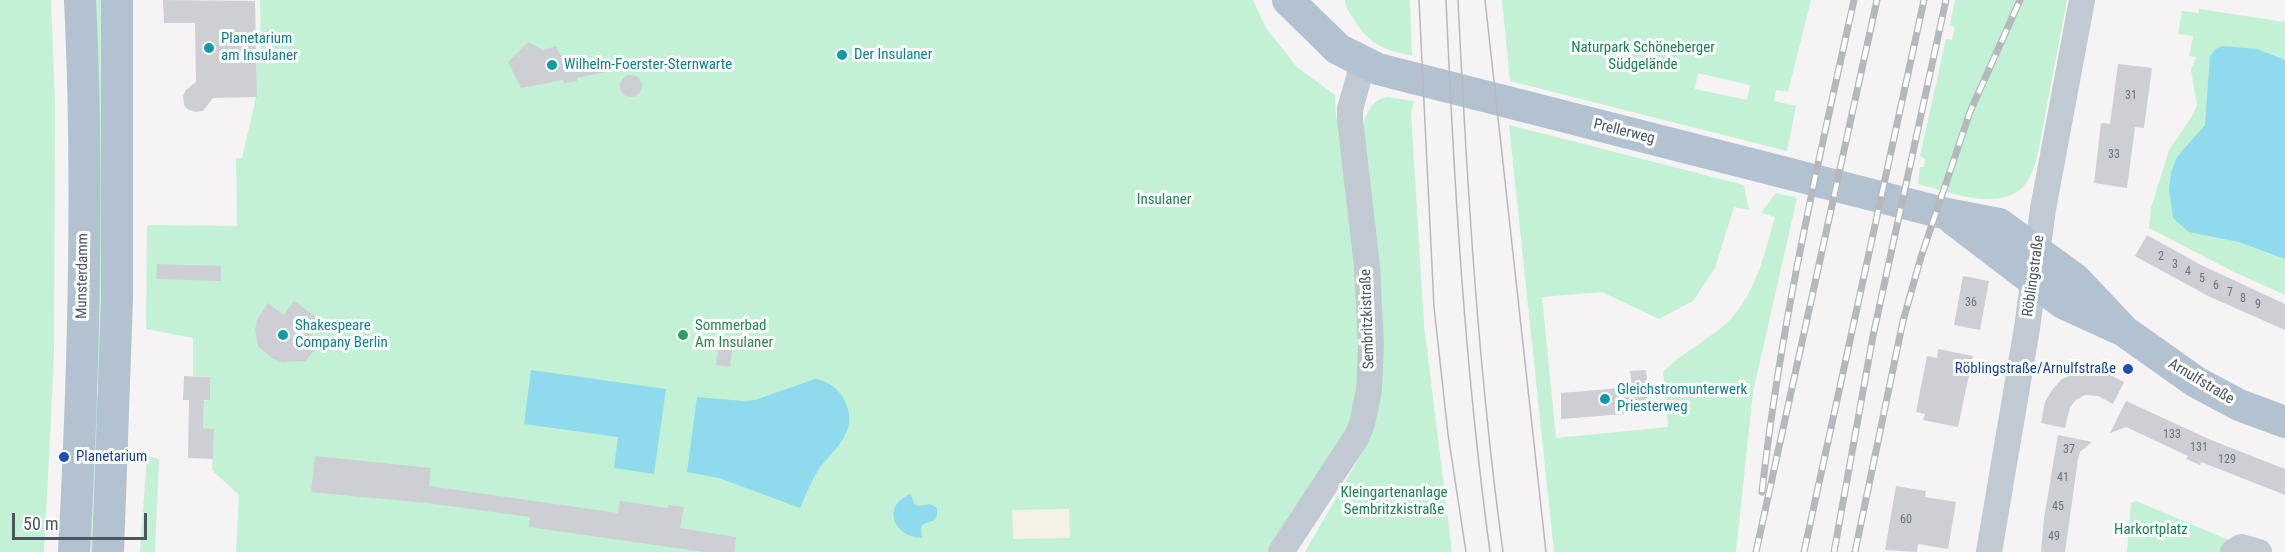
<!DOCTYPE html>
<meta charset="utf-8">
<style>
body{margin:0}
#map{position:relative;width:2285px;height:552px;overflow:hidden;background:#f5f3f3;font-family:"Roboto Condensed",sans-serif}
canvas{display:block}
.scale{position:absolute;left:12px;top:513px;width:135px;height:27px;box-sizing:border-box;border:3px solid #4a5661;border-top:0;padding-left:8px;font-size:18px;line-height:21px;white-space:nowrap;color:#4a5661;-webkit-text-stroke:4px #fff;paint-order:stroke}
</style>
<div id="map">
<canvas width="2285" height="552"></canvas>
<div class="scale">50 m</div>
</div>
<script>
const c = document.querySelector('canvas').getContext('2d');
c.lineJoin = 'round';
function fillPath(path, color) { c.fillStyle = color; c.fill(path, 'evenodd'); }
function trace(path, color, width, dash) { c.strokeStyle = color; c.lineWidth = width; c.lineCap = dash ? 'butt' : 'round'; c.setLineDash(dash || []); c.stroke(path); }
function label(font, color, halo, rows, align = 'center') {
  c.font = font + ' "Roboto Condensed",sans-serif'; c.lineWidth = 6; c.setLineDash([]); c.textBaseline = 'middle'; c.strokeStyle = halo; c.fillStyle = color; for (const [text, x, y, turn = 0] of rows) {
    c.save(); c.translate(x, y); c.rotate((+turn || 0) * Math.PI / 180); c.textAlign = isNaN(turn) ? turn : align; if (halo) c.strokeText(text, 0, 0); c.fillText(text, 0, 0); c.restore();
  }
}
fillPath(new Path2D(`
 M0 0H51L55 104 54 358 44 552H0Z
 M94 0H102L104 151 101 381H95Z
 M260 0H1253L1266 28 1297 67 1335 95 1336 117 1342 118 1364 332 1355 422 1269 552H236L239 495 212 470 214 429 203 428 204 401 210 400V377L193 376V338L146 329 147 225 237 226 236 158H242L257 93 256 50H261Z
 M1345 0H1410L1412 56C1383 49 1369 45 1353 18 1349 12 1345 7 1345 0Z
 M1502 0H1811L1788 92 1776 90 1774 101 1796 106 1787 151 1510 81ZM1698 73 1750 85 1747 100 1695 89Z
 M1955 0H2067L2038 152C2036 160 2034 168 2031 175 2010 218 1951 192 1918 184L1920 167H1924L1925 159 1920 156 1946 39 1952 40 1955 27 1950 25Z
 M2199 9 2285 22V295L2234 272 2149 228 2151 208 2169 150 2191 118 2197 105 2191 70 2196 57 2189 56 2193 36 2178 34 2182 11 2199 13Z
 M1387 97 1414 101 1411 112 1424 325 1452 552H1305L1366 446C1391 387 1382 325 1375 264 1371 221 1367 178 1362 135 1364 118 1368 101 1387 97Z
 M1509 125 1744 185 1749 210 1734 207 1715 268 1693 301 1659 319 1602 292 1542 297 1556 438 1668 427 1663 372C1684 350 1716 337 1735 314 1758 286 1765 251 1775 217L1761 213 1776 193 1797 198 1753 392 1736 552H1554Z
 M95 394H101L93 552H88Z
 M147 456 159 459 155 552H140Z
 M2136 501 2229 540 2225 552H2127L2131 503Z`), '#c3f1d5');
fillPath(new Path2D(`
 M1069 509 1070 538 1013 539 1012 510Z`), '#f5f0e5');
fillPath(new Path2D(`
 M2222 46 2257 49 2285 60V259L2239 242 2189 232 2173 218 2169 190 2171 172 2177 157 2205 125 2210 56 2216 49Z
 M531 370 666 389 654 474 614 468 618 437 524 424Z
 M815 379C838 381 856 409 847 431 841 446 827 457 819 469 811 481 806 495 800 508L719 478 687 472 697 397 743 401 755 400Z
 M911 494 914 504 919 506 930 504 937 508V515L935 520 924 524 921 527 922 538C893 537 881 505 911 494Z`), '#90daee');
fillPath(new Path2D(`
 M163 0 255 1 257 97 213 98 203 111 195 112 187 109 184 105 183 96 186 90 196 82 195 23H164Z
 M528 42 543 50 556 46 560 55 585 58 606 72 577 78V81L564 83 563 80 521 88 508 62Z
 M2118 64 2152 68 2144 128 2135 127 2127 188 2094 183 2101 123 2110 124Z
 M620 86a11 11 0 1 1 22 0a11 11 0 1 1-22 0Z
 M2147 235 2201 265 2285 304V330L2208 296 2135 256Z
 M157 264 221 266V281L156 279Z
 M1963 276 1989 281 1980 330 1954 325Z
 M294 301 316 317 306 331 321 343 305 361 283 362 273 359 258 346 255 330 257 320 268 303 284 315Z
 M720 340 733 342 730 367 716 365Z
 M1938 349 1973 356 1958 427 1923 420 1925 414 1916 412 1927 356 1937 358Z
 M1646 370 1650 412 1561 419V393L1632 387 1630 371Z
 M2082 371 2104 372 2124 382 2113 404 2098 396 2085 395 2076 400 2070 407 2065 428 2041 423 2045 402 2052 390 2062 379Z
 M184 376 210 377V400H204L203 428 214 429 213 459 188 458 189 400H183Z
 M2126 401 2211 440 2285 469V495L2201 462 2200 465 2186 459 2188 456 2126 427 2110 433Z
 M2058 435 2092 442 2080 452 2078 459 2065 552H2041L2044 518Z
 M315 456 431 468 429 486 618 513 620 501 668 508V505L684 507 680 528 736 537 734 552H704L529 527 530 517 427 503 311 492Z
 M1896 486 1926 491 1925 497 1956 502 1948 549 1918 544 1917 552 1885 550Z`), '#cdcfd5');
trace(new Path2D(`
 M1281 552 1356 438 1362 424 1369 390 1371 345 1367 266 1350 120V109L1363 63
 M1989 552 2027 328 2043 209 2082 0
 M2233 552 2241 547 2259 552`), '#c1cad2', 26);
trace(new Path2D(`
 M1288 0 1338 49 1378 69 1947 214 1999 224 2075 279 2124 331
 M1953 219 2063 303 2124 331 2196 382 2239 405 2285 422
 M74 552C84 368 89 184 80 0
 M108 552 117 299V0`), '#b3c2d1', 32);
trace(new Path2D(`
 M1419 0 1434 307 1448 434 1466 552
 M1446 0C1454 184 1465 369 1490 552
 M1458 0C1467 185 1478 369 1503 552
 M1485 0 1546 552`), '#b5b8bd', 1.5);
const rail = new Path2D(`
 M1762 492C1780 326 1818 163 1854 0
 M1756 552 1877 0
 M1804 552 1924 0
 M1834 552 1873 336 1946 0
 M1855 552 1903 321 1921 257 1970 112 2020 0`);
trace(rail, '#b5b8bd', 7);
trace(rail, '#fff', 4.5, [14]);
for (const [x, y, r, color] of [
 [209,48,6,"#0f9aa8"],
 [842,55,6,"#0f9aa8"],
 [552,65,6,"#0f9aa8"],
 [283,335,6,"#0f9aa8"],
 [683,335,6,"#2e9e5b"],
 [2128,369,6,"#1a4fb4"],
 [1605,399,6,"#0f9aa8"],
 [64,457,6,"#1a4fb4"]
]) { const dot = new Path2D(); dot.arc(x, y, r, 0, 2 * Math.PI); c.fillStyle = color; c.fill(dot); trace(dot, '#fff', 2); }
label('12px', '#6b747e', null, [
 ["31",2131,96],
 ["33",2114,155],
 ["2",2161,257],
 ["3",2175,265],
 ["4",2188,272],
 ["5",2202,279],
 ["6",2216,286],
 ["7",2230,293],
 ["8",2243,299],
 ["36",1971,303],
 ["9",2258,305],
 ["133",2172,435],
 ["131",2199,448],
 ["37",2069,450],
 ["129",2227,460],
 ["41",2063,478],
 ["45",2058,507],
 ["60",1906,520],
 ["49",2054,537]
]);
label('15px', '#0d838f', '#fff', [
 ["Planetarium",221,39],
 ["am Insulaner",221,56],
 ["Der Insulaner",854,55],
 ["Wilhelm-Foerster-Sternwarte",564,65],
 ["Shakespeare",295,326],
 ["Company Berlin",295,343],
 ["Gleichstromunterwerk",1617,390],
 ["Priesterweg",1617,407]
], 'left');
label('15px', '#17864f', '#fff', [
 ["Naturpark Schöneberger",1643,48],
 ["Südgelände",1643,65],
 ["Insulaner",1164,200],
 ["Kleingartenanlage",1394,493],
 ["Sembritzkistraße",1394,510],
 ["Harkortplatz",2151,530]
]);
label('15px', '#4a5661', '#fff', [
 ["Prellerweg",1624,132,14],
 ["Munsterdamm",83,276,-89],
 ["Röblingstraße",2034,276,-82],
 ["Sembritzkistraße",1368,319,-92],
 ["Arnulfstraße",2201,382,31]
]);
label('15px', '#27864d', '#fff', [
 ["Sommerbad",695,326],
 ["Am Insulaner",695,343]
], 'left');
label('15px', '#164399', '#fff', [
 ["Röblingstraße/Arnulfstraße",2116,369],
 ["Planetarium",76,457,"left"]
], 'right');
</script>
